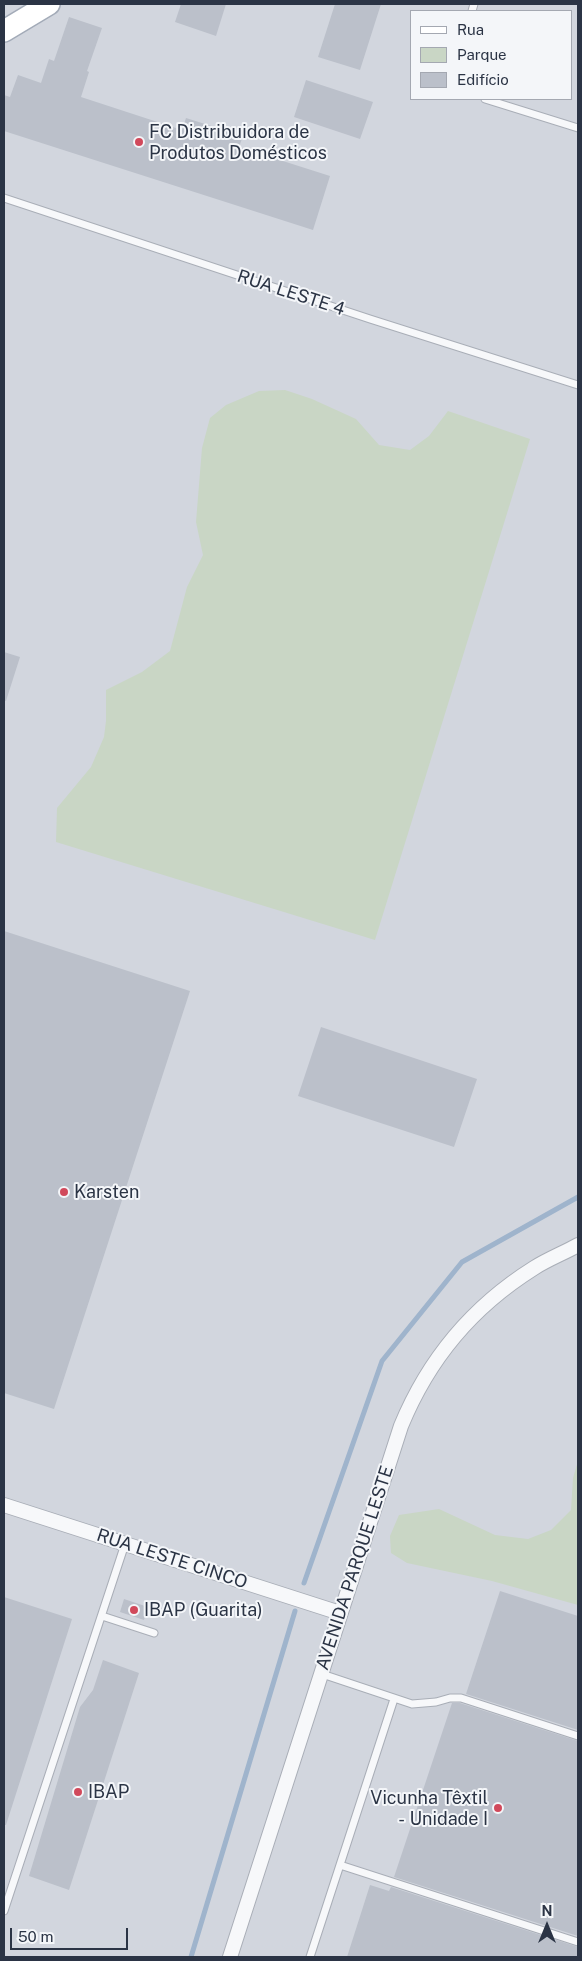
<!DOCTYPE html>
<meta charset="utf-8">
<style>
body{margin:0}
#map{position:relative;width:582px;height:1961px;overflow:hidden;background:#e4e7ec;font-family:"Public Sans",sans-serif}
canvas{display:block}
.frame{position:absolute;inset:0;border:5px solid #2b3445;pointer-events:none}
.legend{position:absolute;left:410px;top:10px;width:162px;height:90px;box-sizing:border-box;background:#f4f6f9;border:1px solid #a4a8b1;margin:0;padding:6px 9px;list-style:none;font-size:15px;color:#2b3445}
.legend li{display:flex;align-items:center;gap:10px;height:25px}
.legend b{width:25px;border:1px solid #a4a8b1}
.north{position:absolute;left:522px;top:1901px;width:50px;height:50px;-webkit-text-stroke:4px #f4f6f9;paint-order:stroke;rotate:0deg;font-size:14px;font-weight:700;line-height:20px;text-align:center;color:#2b3445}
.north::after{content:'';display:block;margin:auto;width:18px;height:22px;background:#2b3445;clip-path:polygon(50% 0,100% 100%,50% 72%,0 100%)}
.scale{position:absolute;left:10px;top:1928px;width:118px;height:22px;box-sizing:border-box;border:2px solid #2b3445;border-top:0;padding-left:6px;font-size:15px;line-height:18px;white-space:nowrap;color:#2b3445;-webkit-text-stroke:4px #f4f6f9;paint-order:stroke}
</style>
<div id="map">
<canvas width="582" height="1961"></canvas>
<div class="frame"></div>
<ul class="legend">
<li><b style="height:6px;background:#fff"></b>Rua</li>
<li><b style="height:14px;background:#c9d6c5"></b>Parque</li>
<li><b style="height:14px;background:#bbc0ca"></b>Edifício</li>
</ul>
<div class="north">N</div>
<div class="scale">50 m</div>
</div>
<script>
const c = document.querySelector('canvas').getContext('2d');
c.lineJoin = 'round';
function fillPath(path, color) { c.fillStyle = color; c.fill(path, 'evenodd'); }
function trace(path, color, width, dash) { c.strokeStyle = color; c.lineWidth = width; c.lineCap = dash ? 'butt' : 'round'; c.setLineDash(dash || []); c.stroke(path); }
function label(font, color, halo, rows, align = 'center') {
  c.font = font + ' "Public Sans",sans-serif'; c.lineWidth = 4; c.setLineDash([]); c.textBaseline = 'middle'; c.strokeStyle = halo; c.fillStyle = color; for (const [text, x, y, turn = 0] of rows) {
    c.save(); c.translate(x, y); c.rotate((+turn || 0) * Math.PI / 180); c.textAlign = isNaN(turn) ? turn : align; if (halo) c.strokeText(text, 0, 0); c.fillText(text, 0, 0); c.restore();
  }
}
fillPath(new Path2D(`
 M4 4H578V1957H4ZM411 11H571V99H411Z`), '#d2d6de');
fillPath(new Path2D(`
 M285 390 312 399 356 419 379 445 410 450 429 436 448 411 530 439 375 940 56 842 57 808 91 767 104 737 106 721V690L142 672 170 651 187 587 203 555 196 522 202 448 210 418 226 405 259 391Z
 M578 1461V1605L492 1581 407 1563 391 1553 390 1536 399 1515 439 1509 495 1535 528 1539 551 1530 571 1510 573 1478Z`), '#c9d6c5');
trace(new Path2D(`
 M304 1583 382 1361 462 1262 578 1197
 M191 1957 295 1611`), '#9fb4cc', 5);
fillPath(new Path2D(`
 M181 4H226L216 36 175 22Z
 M335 4H381L360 70 318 57Z
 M69 17 102 28 87 71 89 72 81 97 182 130 186 118 243 136 239 147 330 176 313 230 4 131V95L10 97 18 75 41 83 49 59 54 61Z
 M306 80 373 102 360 139 294 117Z
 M4 652 20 657 6 701 4 700Z
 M4 931 190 991 54 1409 4 1393Z
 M321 1027 477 1079 454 1147 298 1096Z
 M500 1591 578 1616V1730L466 1694Z
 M4 1597 72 1619 6 1825H4Z
 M124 1599 148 1607 144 1620 120 1612Z
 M103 1660 139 1673 69 1890 29 1876 80 1707 93 1690Z
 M452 1703H460L578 1741V1936L394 1877Z
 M370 1885 389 1891 391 1887 578 1947V1957H347Z`), '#bbc0ca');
const service = new Path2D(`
 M472 11 474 4
 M485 99 578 128
 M4 198 370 319 578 385
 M102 1616 154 1633
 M322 1674 412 1704 436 1702 450 1698H461L578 1736
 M340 1865 578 1942
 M4 1911 125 1544
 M310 1957 394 1699`);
const minor = new Path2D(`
 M4 1505 340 1613
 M230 1957 401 1426C429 1358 472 1307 534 1268 548 1259 564 1253 578 1245`);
const primary = new Path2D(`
 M4 31 49 4`);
trace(service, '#a9aeb7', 9);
trace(minor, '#a9aeb7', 16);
trace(primary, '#a3abb8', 24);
trace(service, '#f7f8fa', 7);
trace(minor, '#f7f8fa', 14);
trace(primary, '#fff', 21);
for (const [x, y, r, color] of [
 [139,142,5,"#d1495b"],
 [64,1192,5,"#d1495b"],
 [134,1610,5,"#d1495b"],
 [78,1792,5,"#d1495b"],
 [498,1808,5,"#d1495b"]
]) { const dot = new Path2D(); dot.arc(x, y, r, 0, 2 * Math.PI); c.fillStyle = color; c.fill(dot); trace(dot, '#f4f6f9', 2); }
label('18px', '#2b3445', '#f4f6f9', [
 ["FC Distribuidora de",149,132],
 ["Produtos Domésticos",149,153],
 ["Karsten",74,1192],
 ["IBAP (Guarita)",144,1610],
 ["IBAP",88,1792],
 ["Vicunha Têxtil",488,1798,"right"],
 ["- Unidade I",488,1819,"right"]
], 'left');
label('18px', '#2b3445', '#f4f6f9', [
 ["RUA LESTE 4",291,293,18],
 ["RUA LESTE CINCO",172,1559,18],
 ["AVENIDA PARQUE LESTE",355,1568,-72]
]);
</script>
